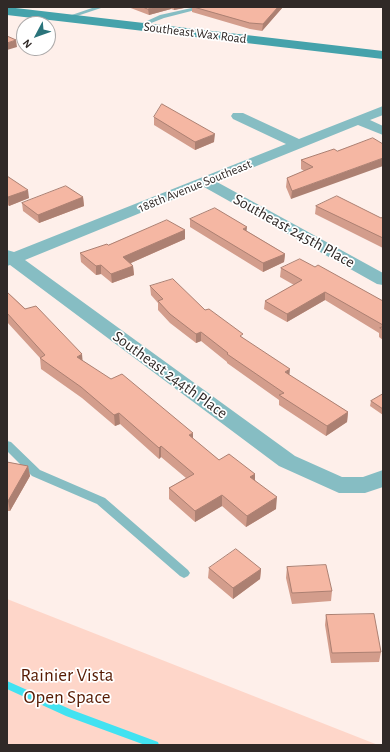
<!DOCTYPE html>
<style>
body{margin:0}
#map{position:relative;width:390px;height:752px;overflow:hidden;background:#feefea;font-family:"Alegreya Sans",sans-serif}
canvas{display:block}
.frame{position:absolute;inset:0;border:8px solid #302927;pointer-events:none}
.north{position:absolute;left:16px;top:16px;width:40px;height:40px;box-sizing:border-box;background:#fff;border:1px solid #aca9a9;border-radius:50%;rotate:229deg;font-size:11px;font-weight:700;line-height:16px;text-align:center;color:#302927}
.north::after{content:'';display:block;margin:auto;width:14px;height:18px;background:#2a747b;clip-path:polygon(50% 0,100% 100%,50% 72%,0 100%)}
</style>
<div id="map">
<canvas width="390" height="752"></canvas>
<div class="frame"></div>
<div class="north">N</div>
</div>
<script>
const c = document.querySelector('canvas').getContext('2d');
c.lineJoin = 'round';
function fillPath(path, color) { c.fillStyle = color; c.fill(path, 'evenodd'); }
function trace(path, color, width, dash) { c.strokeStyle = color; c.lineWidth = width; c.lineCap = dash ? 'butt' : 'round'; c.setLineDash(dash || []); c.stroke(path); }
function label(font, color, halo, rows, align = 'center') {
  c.font = font + ' "Alegreya Sans",sans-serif'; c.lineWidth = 3.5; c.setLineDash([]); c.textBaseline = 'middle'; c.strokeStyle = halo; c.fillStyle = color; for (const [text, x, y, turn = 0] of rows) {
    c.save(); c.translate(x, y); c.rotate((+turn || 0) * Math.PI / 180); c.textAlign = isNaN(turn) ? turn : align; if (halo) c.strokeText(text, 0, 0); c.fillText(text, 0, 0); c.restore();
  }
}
fillPath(new Path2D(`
 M7 599 378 745H7Z`), '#fed6c9');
fillPath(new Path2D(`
 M7 681 72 710 158 742 159 745H145L66 716 7 689Z`), '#42e2f1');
fillPath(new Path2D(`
 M95 7H104L68 19 63 18Z
 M196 7H207L164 18 141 27 136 26 160 15Z
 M7 441 11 442 40 470 105 498 188 570 190 573 188 576 184 578 180 576 97 504 32 476 7 451Z`), '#86bdc3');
fillPath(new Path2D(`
 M383 106V115L370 120 383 126V135L358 125 217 182 383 273V285L377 284 204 187 25 260 295 456 342 477H363L383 470V487L365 493H339L279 466 10 265 7 266V250L14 252 286 144 233 119 231 116 233 113H243L299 139Z`), '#86bdc3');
fillPath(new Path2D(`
 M7 7 383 51V59L7 15Z`), '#45a2ab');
fillPath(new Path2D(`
 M128 7H189L174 10 171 9 149 15Z
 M192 7H283L262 31 250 29 192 12Z
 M154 117 214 142 195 150 154 125Z
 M337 151 291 199 286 187 287 178 304 171 301 169V160Z
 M7 176 29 198 9 206 7 204Z
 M83 197 84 206 39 223 23 211 22 203Z
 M316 206 381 218 383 217V248L315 214Z
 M190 219 247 231 285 254 284 262 263 272 190 227Z
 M185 230V239L131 263 133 266 134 275 112 283 101 274 96 275 81 262 80 253 108 245Z
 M315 267 383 301V340L379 337V333L325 300 287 322 264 309 265 301 294 285 280 277 281 268Z
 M150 286 205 310 243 338 289 375 348 412 347 422 326 436 279 405V400L227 363V362L201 341 196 343 170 323 158 310V303L151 295Z
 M7 292 82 360 193 439 219 460 255 474V480L276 509 246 527 222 506 195 522 169 499V488L186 478 161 457 159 459 120 424 115 426 82 398 41 369 40 358 7 322Z
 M383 394V415L370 406 371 401Z
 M7 462 28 466 30 476 10 511H7Z
 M287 567 332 591 331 601 292 604 286 578Z
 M209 568 261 569 260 579 233 599 208 578Z
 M326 615 381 652 379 662 331 663 325 625Z`), '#d39d8c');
fillPath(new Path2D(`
 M156 7H171V9L149 15 148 9Z
 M174 7H189L174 10Z
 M278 7H283L262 31 263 24Z
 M16 40 17 47 7 50V43Z
 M215 134 214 142 195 150V142Z
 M383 158V166L291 199 292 191Z
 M28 190 29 198 9 206 8 197Z
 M83 197 84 206 39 223 38 215Z
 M247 227 246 236 243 229Z
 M185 230V239L124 266 123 257Z
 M285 254 284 262 263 272V263Z
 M101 265V274L96 275V266Z
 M133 266 134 275 112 283 111 274Z
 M325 292V300L287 322V314Z
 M201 332V341L196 343V334Z
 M82 354 83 365 77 357Z
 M290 369 289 379 285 372Z
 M348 412 347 422 326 436 327 426Z
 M119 413 120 424 115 426 114 415Z
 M193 433V444L189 435Z
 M161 446V457L159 459V448Z
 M28 466 30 476 10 511 8 501Z
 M255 474V485L250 477Z
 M222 495V506L195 522V511Z
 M277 497 276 509 246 527 247 516Z
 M261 569 260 579 233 599V588Z`), '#ac8072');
const building = new Path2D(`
 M143 7H156L148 9Z
 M194 7H278L263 24 250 23Z
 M7 36 16 40 7 43Z
 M162 104 215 134 195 142 154 117Z
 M373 138 383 144V158L292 191 287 178 313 167 301 160 334 149 337 151Z
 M7 176 28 190 8 197H7Z
 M66 186 83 197 38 215 22 203Z
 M337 196 381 218 383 217V238L316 206Z
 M215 208 247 227 243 229 285 254 263 263 190 219Z
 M167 220 185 230 123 257 133 266 111 274 101 265 96 266 80 253 107 244 108 245Z
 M300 259 315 267 318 265 383 301V325L325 292 287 314 265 301 302 280 281 268Z
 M173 279 205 310 209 309 243 334 240 336 290 369 285 372 348 412 327 426 279 395 284 393 227 354 228 353 201 332 196 334 170 314 158 301 163 299 150 286Z
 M7 292 25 309 36 306 82 354 77 357 111 379 122 374 193 433 189 435 219 460 229 454 255 474 250 477 277 497 247 516 222 495 195 511 169 488 194 474 161 446 159 448 119 413 114 415 81 387 40 358 45 355 7 313Z
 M383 327V330L380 328Z
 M383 394V409L371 401Z
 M7 462 28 466 8 501H7Z
 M236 549 261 569 233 588 209 568Z
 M326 565 332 591 292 593 287 567Z
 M374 614 381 652 332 653 326 615Z`);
fillPath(building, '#f5b7a3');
trace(building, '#ac8072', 1);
label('13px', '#302927', '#fff', [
 ["Southeast Wax Road",195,33,7],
 ["188th Avenue Southeast",195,186,-22]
]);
label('16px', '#302927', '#fff', [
 ["Southeast 245th Place",294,231,29],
 ["Southeast 244th Place",170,375,36]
]);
label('19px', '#561a02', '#fff', [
 ["Rainier Vista",67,675],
 ["Open Space",67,697]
]);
</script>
